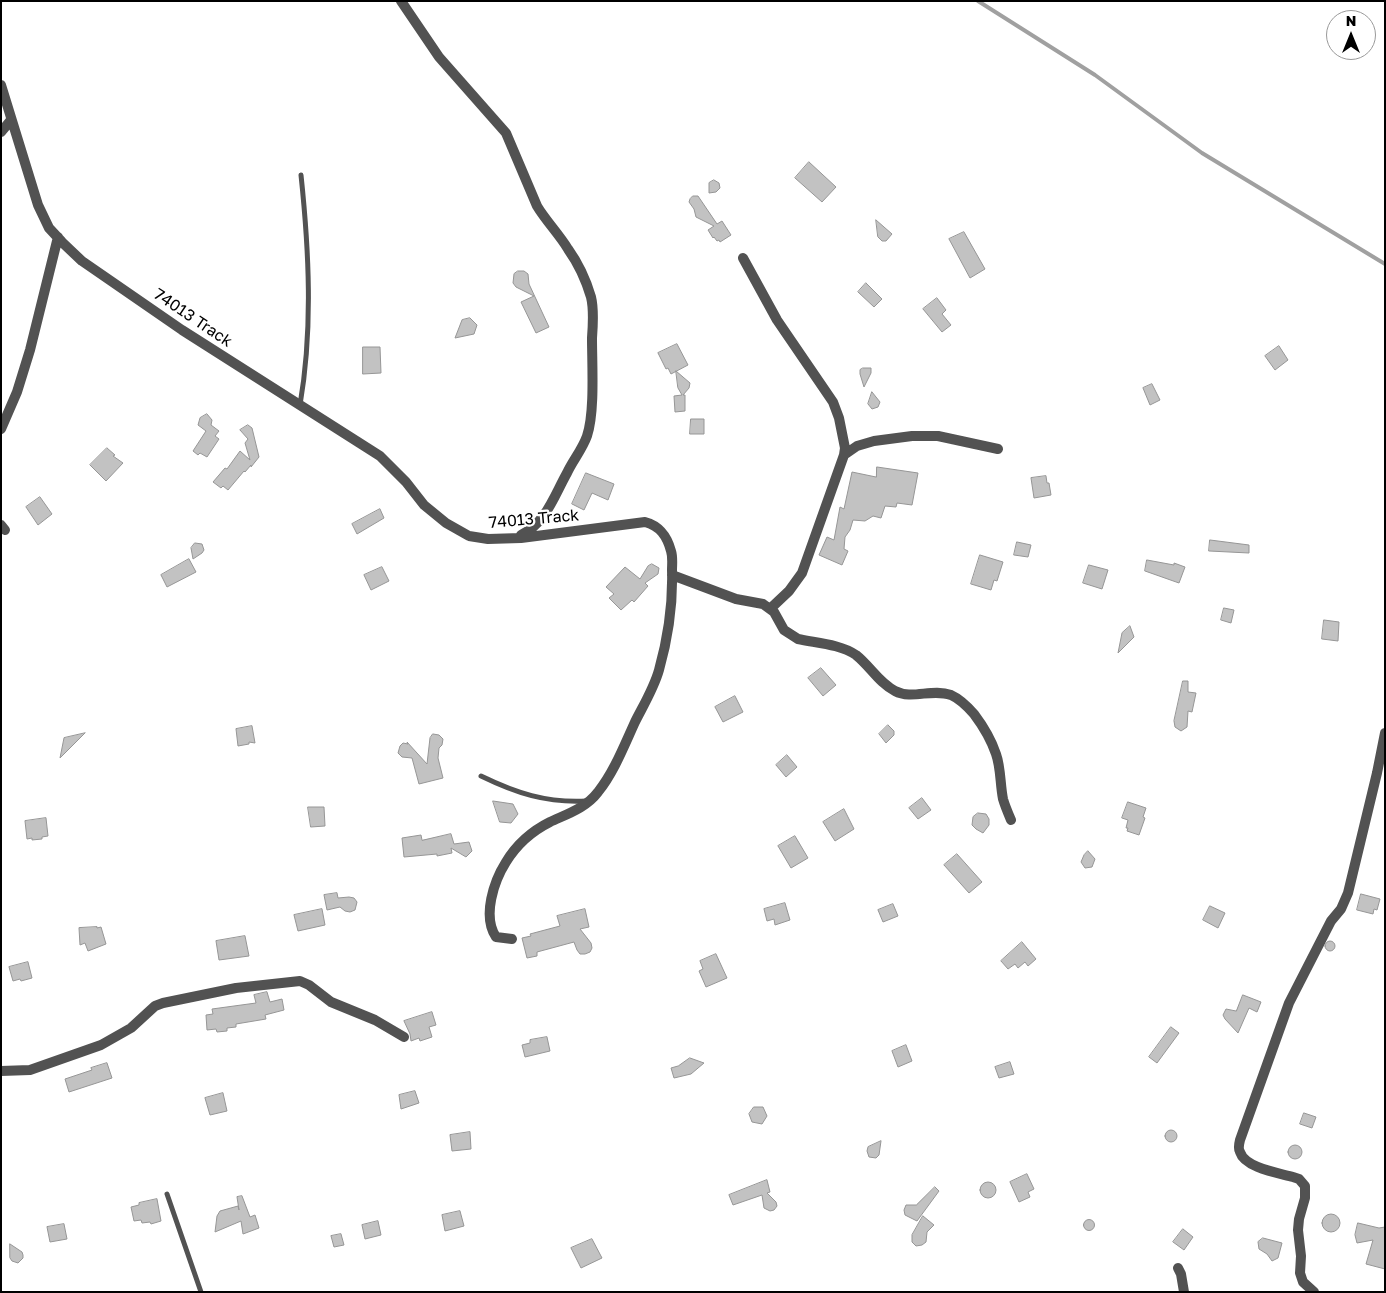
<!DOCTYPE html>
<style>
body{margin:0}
#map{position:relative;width:1386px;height:1293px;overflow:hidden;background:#fff;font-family:"Golos Text",sans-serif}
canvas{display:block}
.frame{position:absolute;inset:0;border:2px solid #000;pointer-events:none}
.north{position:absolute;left:1326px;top:10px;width:50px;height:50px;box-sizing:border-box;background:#fff;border:1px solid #999;border-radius:50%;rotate:0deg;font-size:14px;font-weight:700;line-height:20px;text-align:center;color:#000}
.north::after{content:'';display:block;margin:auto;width:18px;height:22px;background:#000;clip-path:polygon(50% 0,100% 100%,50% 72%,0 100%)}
</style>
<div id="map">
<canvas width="1386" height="1293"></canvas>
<div class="frame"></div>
<div class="north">N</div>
</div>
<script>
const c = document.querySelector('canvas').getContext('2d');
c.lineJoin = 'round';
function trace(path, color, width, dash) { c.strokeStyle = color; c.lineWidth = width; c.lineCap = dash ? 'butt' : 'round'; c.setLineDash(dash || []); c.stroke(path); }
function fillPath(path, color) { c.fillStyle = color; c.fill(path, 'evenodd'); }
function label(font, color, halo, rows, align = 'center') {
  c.font = font + ' "Golos Text",sans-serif'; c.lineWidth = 4.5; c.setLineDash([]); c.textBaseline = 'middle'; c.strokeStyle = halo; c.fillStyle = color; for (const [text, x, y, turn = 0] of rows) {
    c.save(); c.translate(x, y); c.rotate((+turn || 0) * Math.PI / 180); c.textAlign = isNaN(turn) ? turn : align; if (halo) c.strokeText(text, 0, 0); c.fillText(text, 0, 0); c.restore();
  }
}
trace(new Path2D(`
 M978 1 1095 75 1202 153 1385 264`), '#a0a0a0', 4);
const building = new Path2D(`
 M809 162 836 187 822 202 795 178Z
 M714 180 719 183 720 188 716 192 709 193V183Z
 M693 196H698L717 224 722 221 731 235 720 242 719 240 717 241 714 237 713 238 708 230 714 226 696 217 694 209 689 202 690 199Z
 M876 220 892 234 886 241H882L878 237Z
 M964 232 985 269 970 278 949 239Z
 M518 271H524L528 274 529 284 549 327 536 333 521 302 534 296 516 287 513 283 514 274Z
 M866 283 882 299 874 307 858 292Z
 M937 298 946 310 942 314 951 325 942 332 923 309Z
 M470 318 477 325 474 334 455 338 462 320Z
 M677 344 688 365 671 374 668 368 666 369 658 353Z
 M1279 346 1288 360 1275 370 1265 356Z
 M363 347H380L381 373 363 374Z
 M863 368H871V373L864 387 860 374V370Z
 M676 371 690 383 689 388 683 395H685V411L675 412 674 396 682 395 678 388Z
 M1152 384 1160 400 1150 405 1143 388Z
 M872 392 880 402 878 407 872 409 868 404Z
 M207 414 212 420 211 425 219 431 215 436 219 439 207 457 200 453 198 455 193 451 206 431 198 425 200 418Z
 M691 419H704V434H690Z
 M248 425 252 428 259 457 251 467V465L245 472 244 471 228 490 223 486 221 488 213 482 225 468 227 469 240 451 250 460 245 443 248 439 240 430Z
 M107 448 115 455 113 456 123 463 106 481 90 465Z
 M877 467 918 473 912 505 897 503 896 507 885 506 881 518 873 516 865 521 853 520 850 530 845 537 844 549 848 551 842 565 819 555 827 537 834 540 840 507 844 509 852 472 876 477Z
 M586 473 614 484 608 500 592 493 584 510 572 504Z
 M1046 476 1047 483H1049L1051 495 1034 498 1031 478Z
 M40 497 52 514 38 525 26 507Z
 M380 509 384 518 357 534 352 524Z
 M1210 540 1249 545V553L1209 551Z
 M1017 542 1031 545 1028 557 1014 555Z
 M195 543 202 544 204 550 202 553 193 559 191 548Z
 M980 555 1003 562 997 581 994 580 991 590 971 584Z
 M189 559 196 572 167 587 161 575Z
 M1147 560 1174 565V563L1185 567 1179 583 1145 571Z
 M652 564 659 568 658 574 645 583 648 586 634 602 632 600 621 610 609 598 614 594 606 587 625 567 640 579 648 566Z
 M1089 565 1108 570 1102 589 1083 583Z
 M382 567 389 581 371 590 364 575Z
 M1224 608 1234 610 1231 623 1221 620Z
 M1324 620 1339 622 1338 641 1322 639Z
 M1130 626 1134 637 1118 653 1122 633Z
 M821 668 836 685 823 696 808 678Z
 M1183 681H1188V692L1196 693 1192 712 1188 711 1187 727 1181 731 1175 727 1174 721Z
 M735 696 743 712 723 722 715 707Z
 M888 725 894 731V735L886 743 879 734Z
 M252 726 255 743 249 742V744L238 746 236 729Z
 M85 733 60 758 64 738Z
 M433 734 439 735 443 739 442 745 439 748 438 758 443 778 419 784 412 758 402 757 398 753 400 746 403 743 408 744 407 742 427 764 430 738Z
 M787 755 797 767 786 777 776 765Z
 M922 798 931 810 918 819 909 808Z
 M493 801 513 804 518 814 511 823 500 822Z
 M1128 802 1146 808 1143 817 1145 818 1139 835 1127 831 1128 828H1126L1128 820 1122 818Z
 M308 807H324L325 826 311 827Z
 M844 809 854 829 835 841 823 822Z
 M978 813 986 814 989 819V825L983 833 976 829 972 825 973 817Z
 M46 818 48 836 42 837V839L32 840V838L27 839 25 821Z
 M451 834 454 844 469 842 472 851 466 857 451 848 452 853 437 856V854L404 857 402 838 421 835 422 840Z
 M795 836 808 858 791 868 778 846Z
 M1088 851 1095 859 1092 867 1085 868 1081 862 1084 855Z
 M957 854 982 882 969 893 944 865Z
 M337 893 338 898 349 897 354 898 357 902 355 910 350 912 345 911 340 907 327 910 324 895Z
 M1361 894 1380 899 1377 910 1374 909 1373 914 1357 910Z
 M785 903 790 920 775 925 774 919 767 921 764 909Z
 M893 904 898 916 883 922 878 910Z
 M1210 906 1225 913 1218 928 1203 920Z
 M322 909 325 925 298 931 294 915Z
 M585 909 589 927 580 929 591 943 592 948 590 952 585 954H580L577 950 574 942 537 952V956L527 958 522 938 531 936 530 934 560 926 557 916Z
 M97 927V928L101 927 106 944 88 951 85 943 80 945 79 928Z
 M245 936 249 956 219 960 216 941Z
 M1325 946a5 5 0 1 1 10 0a5 5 0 1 1-10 0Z
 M1022 942 1036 959 1028 966 1025 962 1018 968 1015 964 1008 969 1001 961Z
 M716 954 727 978 706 987 699 971 703 969 700 961Z
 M28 962 32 978 21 981 20 979 13 981 9 967Z
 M267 992 270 1002 282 999 284 1010 265 1015 266 1019 236 1024V1027L227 1028V1031L217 1032 216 1029 207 1030 206 1015 213 1014 212 1009 256 1003 254 995Z
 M1243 995 1261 1002 1257 1012 1249 1008 1238 1033 1225 1019 1223 1015 1226 1009 1236 1011Z
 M432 1012 436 1025 429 1027 432 1037 420 1041 419 1038 411 1041 410 1034 404 1021Z
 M1171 1027 1179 1033 1157 1063 1149 1057Z
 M547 1037 550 1051 525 1057 522 1045 530 1043V1040Z
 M906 1045 912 1061 898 1067 892 1051Z
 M690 1058 704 1063 691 1074 674 1078 671 1068 678 1066Z
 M1010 1062 1014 1074 999 1078 995 1067Z
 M107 1063 112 1078 69 1092 65 1079 92 1070 91 1068Z
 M415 1091 419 1103 401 1109 399 1095Z
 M223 1093 227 1111 210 1115 205 1098Z
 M754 1107H763L767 1116 762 1124 752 1122 749 1114Z
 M1304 1113 1316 1117 1312 1128 1300 1124Z
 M1165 1136a6 6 0 1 1 12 0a6 6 0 1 1-12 0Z
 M470 1132 471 1149 452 1151 450 1135Z
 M881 1141 879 1155 876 1158 869 1157 867 1151 868 1147Z
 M1288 1152a7 7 0 1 1 14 0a7 7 0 1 1-14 0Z
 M1027 1174 1034 1189 1028 1192 1030 1197 1019 1202 1010 1182Z
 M767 1180 770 1192 767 1193 776 1202 777 1206 774 1210 770 1211 764 1208 762 1195 733 1205 729 1195Z
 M980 1190a8 8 0 1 1 16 0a8 8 0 1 1-16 0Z
 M935 1187 939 1191 917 1221 905 1215 904 1210 906 1205H916Z
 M242 1196 250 1217 255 1215 259 1228 243 1234 241 1221 215 1232 217 1216 220 1211 238 1206 239 1210 237 1197Z
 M157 1199 161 1221 151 1224 150 1222 142 1223 141 1220 134 1221 131 1207 139 1205V1203Z
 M460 1211 464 1226 445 1231 442 1215Z
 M1322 1223a9 9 0 1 1 18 0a9 9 0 1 1-18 0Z
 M923 1216 934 1225 927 1232 926 1242 922 1245 916 1246 912 1242V1235Z
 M1083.5 1225a5.5 5.5 0 1 1 11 0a5.5 5.5 0 1 1-11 0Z
 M378 1221 381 1235 365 1239 362 1225Z
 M1358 1223 1379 1228 1385 1227V1269L1366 1264 1373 1240 1357 1243 1355 1235Z
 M64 1224 67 1239 50 1242 47 1227Z
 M1183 1229 1193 1237 1184 1250 1173 1242Z
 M341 1234 344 1245 334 1247 331 1236Z
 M1263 1238 1282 1243 1278 1258 1272 1261 1267 1254 1259 1249 1258 1242Z
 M592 1239 602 1258 581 1268 571 1248Z
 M10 1244 22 1252 23 1255V1258L18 1263 12 1261 10 1258Z`);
fillPath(building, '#c2c2c2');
trace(building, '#969696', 1);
trace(new Path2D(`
 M300 405C313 329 309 251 301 175
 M481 776C516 793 546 803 586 801
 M167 1194 201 1292`), '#525252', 5);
trace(new Path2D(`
 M401 1 439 57 506 133 537 206C546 221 559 234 568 249 578 263 586 280 591 297 594 309 593 325 592 338 592 365 595 412 587 436 582 450 573 460 567 473 554 496 546 523 521 535
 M1 85 38 205 49 228 62 242 82 261 182 330 380 456 406 482 424 505 446 523 469 536 488 539 521 538 645 522C660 526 667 536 671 551 673 557 672 564 672 570 673 603 668 638 659 670 654 688 643 706 635 722 624 746 614 772 598 792 586 808 567 814 550 822 532 831 517 844 506 862 494 881 482 916 496 937L512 939
 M1 132 11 120
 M743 258 777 320 833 402 839 418 845 448 844 455
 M1 429 17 392 30 350 58 237
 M1 525 5 530
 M672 575 736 599 763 604 774 612 784 630 798 639C816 643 840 644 856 655 870 666 879 683 895 691 912 700 932 688 951 695 960 699 967 706 974 714 983 726 991 739 996 754 1001 768 1000 784 1003 799 1005 806 1008 813 1011 820
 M771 608 789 591 802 573 844 455 857 446 874 441 912 436H938L998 449
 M1 1071 30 1070 101 1045 131 1028 155 1006 163 1003 236 988 300 981 309 985 331 1002 375 1020 404 1037
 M1178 1268 1181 1274 1184 1292
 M1314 1292 1303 1282 1300 1273 1301 1256 1298 1230 1299 1219 1305 1198V1186L1299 1179 1293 1177C1279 1173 1245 1168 1240 1152 1238 1149 1239 1144 1240 1140L1289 1003 1331 921 1341 909 1348 893 1377 773 1385 733`), '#525252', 10);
label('16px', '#000', '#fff', [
 ["74013 Track",193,318,34],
 ["74013 Track",534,519,-5]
]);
</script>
